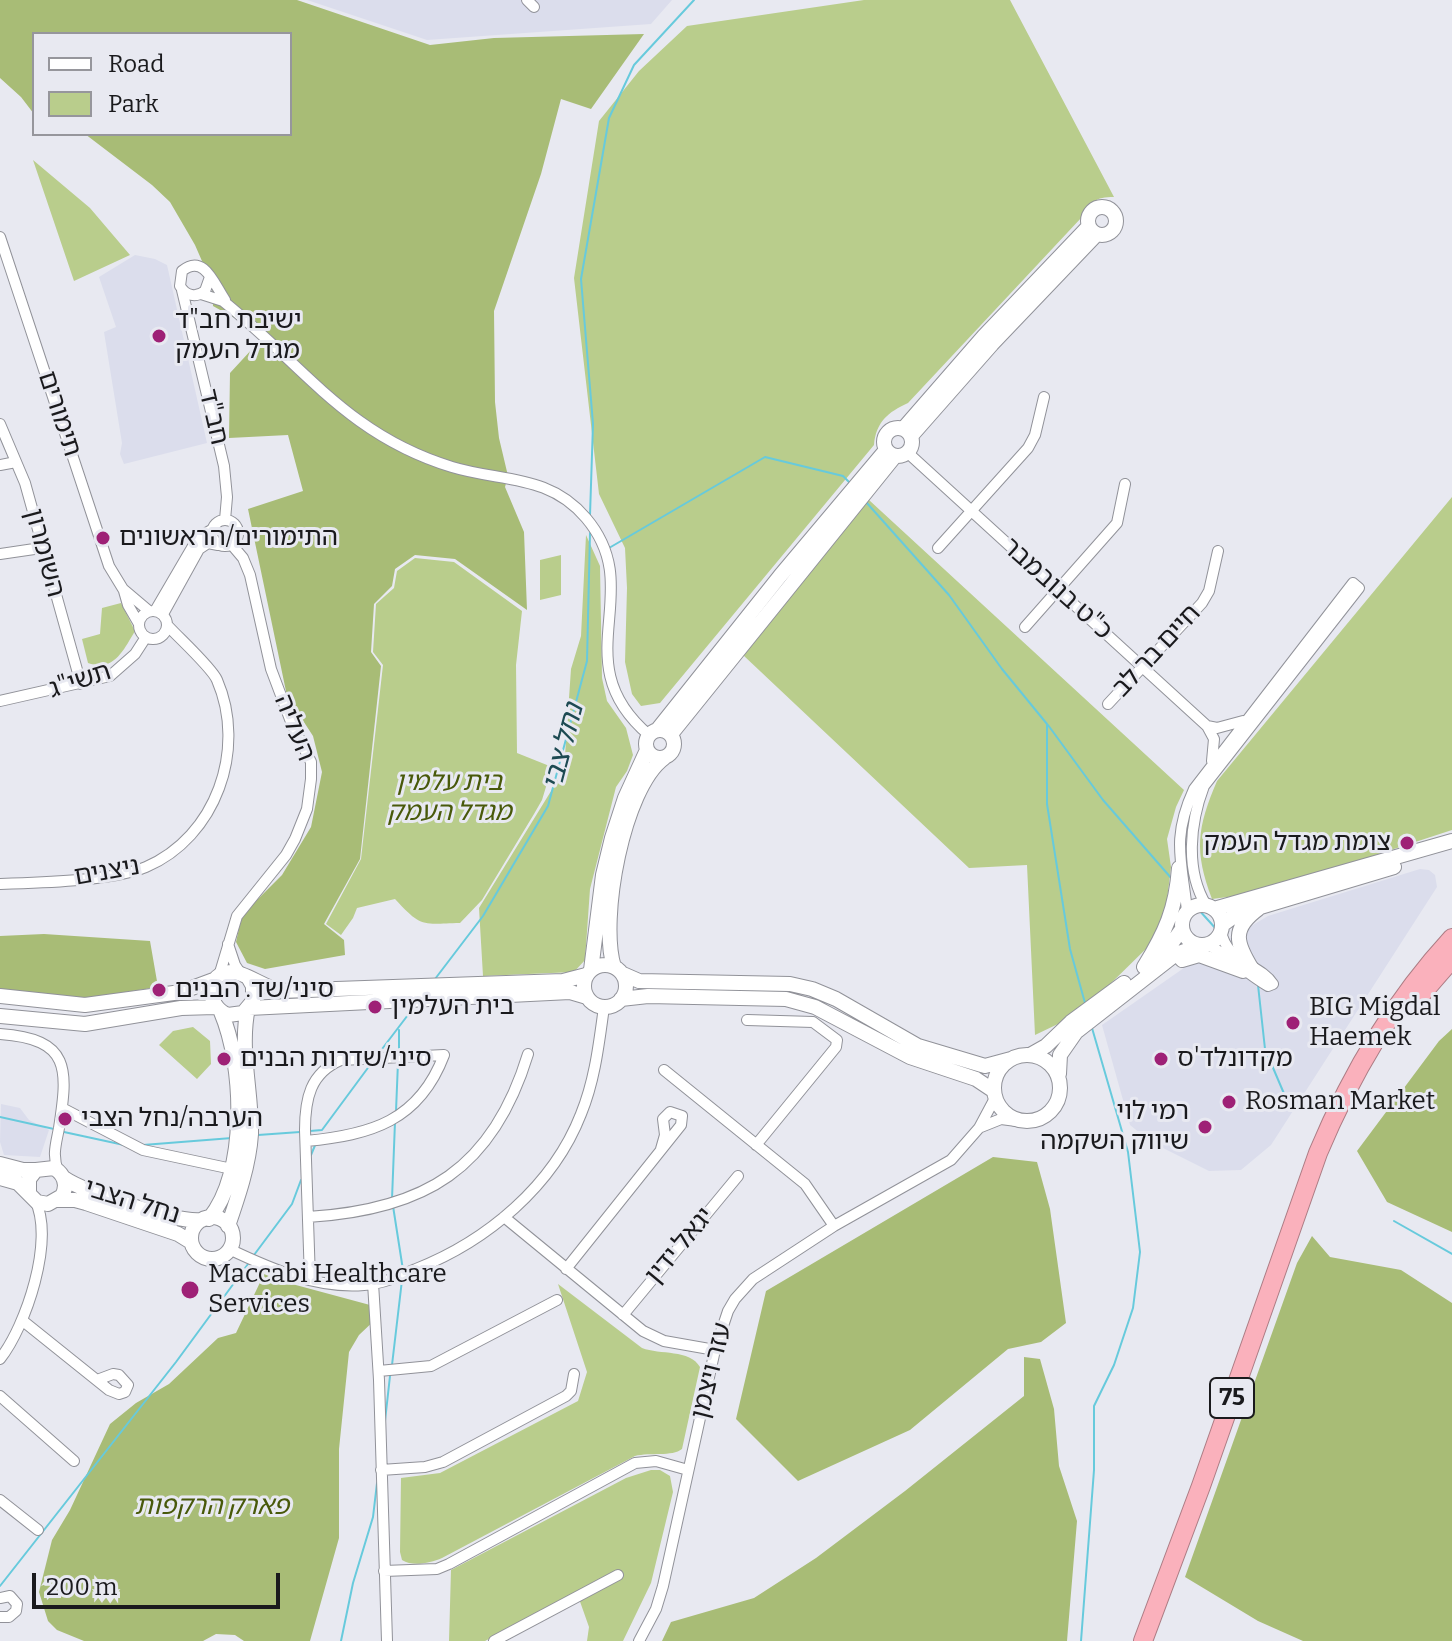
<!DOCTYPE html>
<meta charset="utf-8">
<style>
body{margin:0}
#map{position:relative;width:1452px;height:1641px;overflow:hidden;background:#e8e9f1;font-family:Bitter,serif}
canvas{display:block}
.legend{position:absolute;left:32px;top:32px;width:260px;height:104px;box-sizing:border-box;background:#e8e9f1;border:2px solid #96969c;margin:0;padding:10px 14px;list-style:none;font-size:24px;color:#1a1a1d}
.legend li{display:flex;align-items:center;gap:16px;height:40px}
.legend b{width:40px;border:2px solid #96969c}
.scale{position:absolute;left:32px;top:1573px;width:248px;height:36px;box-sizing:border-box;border:4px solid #1a1a1d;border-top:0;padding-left:10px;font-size:24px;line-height:28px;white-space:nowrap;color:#1a1a1d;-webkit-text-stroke:6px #e8e9f1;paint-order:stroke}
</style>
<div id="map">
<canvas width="1452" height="1641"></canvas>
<ul class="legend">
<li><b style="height:10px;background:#fff"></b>Road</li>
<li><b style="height:22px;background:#b9cd8c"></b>Park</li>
</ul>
<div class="scale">200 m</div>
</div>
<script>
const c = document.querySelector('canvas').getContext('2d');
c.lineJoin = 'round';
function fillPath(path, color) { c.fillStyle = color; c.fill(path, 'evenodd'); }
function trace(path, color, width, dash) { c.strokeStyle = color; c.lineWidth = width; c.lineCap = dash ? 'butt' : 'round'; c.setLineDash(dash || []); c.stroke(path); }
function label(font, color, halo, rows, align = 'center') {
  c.font = font + ' Bitter,"Noto Sans Hebrew",serif'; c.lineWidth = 6; c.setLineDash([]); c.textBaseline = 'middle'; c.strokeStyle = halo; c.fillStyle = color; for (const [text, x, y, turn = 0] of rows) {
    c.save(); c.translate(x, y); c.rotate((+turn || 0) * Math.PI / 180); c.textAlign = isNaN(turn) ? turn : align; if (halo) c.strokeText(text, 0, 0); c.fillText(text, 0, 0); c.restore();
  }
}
fillPath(new Path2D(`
 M307 0H672L651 24 427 40Z
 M135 255 155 259 167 265 207 443 124 464 120 454 122 443 104 332 116 327 99 277Z
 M1420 869 1429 870 1435 875 1437 887 1271 1145 1241 1170 1209 1171 1151 1142 1130 1125 1102 1025 1204 954 1268 916Z
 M1 1104 20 1108 29 1120 49 1130 40 1157 4 1155 0 1142Z`), '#dbddec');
fillPath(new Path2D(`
 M864 0H1010L1114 197C1095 197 1091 202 1082 217L908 403C888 412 876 422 874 445L660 703 641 706 632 694 625 662 627 588 625 548 599 494 574 278 599 121 639 71 687 26Z
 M33 160 90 208 130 255 74 281Z
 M1452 497V830L1259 893 1212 899C1194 851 1197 828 1217 781Z
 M869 500 1184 790 1176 807 1167 839 1171 867 1167 900 1155 940 1100 994 1058 1024 1035 1035 1027 865 969 868 743 655Z
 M586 535 600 566 602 678 607 701 626 728 633 755 627 771 616 787 590 889 585 960 574 972 483 976 479 908 564 770 571 669 581 636Z
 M561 555V595L540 600V560Z
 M415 558 454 562 522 611 516 665 517 753 552 767 542 800 534 814 482 900 460 923C421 924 422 928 395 899L357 908 353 918 341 935 326 924 361 859 383 665 373 652 376 604 394 588 397 571Z
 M121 603 135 631C123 651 114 672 88 663L82 639 100 634 102 608Z
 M193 1027 210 1041 211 1064 197 1079 159 1045 173 1031Z
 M558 1284 642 1348C660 1355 690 1349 700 1367L682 1449C672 1457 650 1452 635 1456L442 1558C430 1563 413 1567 402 1560L400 1552 401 1478 440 1473 578 1401 587 1372Z
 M651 1470H660L670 1476 673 1492 651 1583 623 1641H587L589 1627 577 1593 485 1641H449L451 1570 626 1478Z`), '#b9cd8c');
fillPath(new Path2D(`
 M0 0H297L430 45 494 38 644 34 591 109 561 99 541 174 494 311 495 402 499 438 508 476 505 487 524 532 527 610 455 559 415 555 395 569 392 586 374 604 371 652 381 666 360 859 324 924 344 940 345 955 265 969 247 963 236 942 242 915 282 875 311 827 322 772 313 736 287 696 248 509 303 491 288 435 229 438 230 373 265 335 213 306 212 284 195 245 170 202 152 185 85 134H290V34H34V114L21 97 0 78Z
 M44 934 150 941 158 987 82 999 0 989V936Z
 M1452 1029V1232L1387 1202 1357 1151 1439 1041Z
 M993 1157 1037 1162 1050 1209 1066 1323 1041 1342 1008 1349 910 1430 798 1481 736 1419 766 1291Z
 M1312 1236 1330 1257 1401 1270 1452 1303V1641H1303L1258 1621 1185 1577 1297 1263Z
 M264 1274 281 1281 370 1305 377 1318 359 1335 349 1352 339 1449V1538L310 1641H244L235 1635 216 1634 203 1641H84L57 1630 48 1621 39 1592 52 1540 70 1510 110 1424 136 1403 169 1384 218 1338 236 1333Z
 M1024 1357 1040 1359 1054 1409 1059 1466 1077 1521 1067 1641H662L671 1622 754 1598 816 1558 905 1491 1024 1396Z`), '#a8bc76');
trace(new Path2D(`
 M866 502 949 595 1002 669 1047 724V804L1070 949 1085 1003
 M590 515 593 424 581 279 609 118 634 65 694 0
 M609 548 765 457 843 476 849 482
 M1048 725 1103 800 1172 879
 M1189 899 1217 930
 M435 979 483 916 548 806 587 661 590 533
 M1258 985 1265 1049 1291 1110
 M399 1051V1030
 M379 1053 414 1007
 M396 1111 398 1062
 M0 1117 54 1129
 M310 1131 322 1130 373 1061
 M64 1132 124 1145
 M258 1135 300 1132
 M143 1145 232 1138
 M311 1155 316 1143
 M392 1199 395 1122
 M393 1206 403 1270
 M1394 1221 1452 1254
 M254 1255 292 1204 301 1180
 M392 1365 402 1280
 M385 1421 390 1376
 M0 1586 176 1362 248 1264
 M341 1641 353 1583 373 1517 377 1483
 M1081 1641 1094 1470V1406L1114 1365 1133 1308 1140 1252 1128 1152 1092 1028`), '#67cadc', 2);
const street = new Path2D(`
 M527 0 534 7
 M0 237 109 566 123 589 149 611
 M210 277 205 291C196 298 186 296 180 286L182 271C204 253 214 284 225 300
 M182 290 224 466 227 497 225 520
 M201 294 223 301C304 366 347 435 452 467 501 482 549 474 586 518 649 592 562 661 649 735
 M0 424 25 483 81 684
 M908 453 1207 726 1214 739 1212 761
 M0 465 16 462
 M212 533a13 13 0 1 1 26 0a13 13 0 1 1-26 0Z
 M938 548 1028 448 1035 435 1044 397
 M0 554 41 548
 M124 591 128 605 139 624
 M139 625a14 14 0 1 1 28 0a14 14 0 1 1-28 0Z
 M155 611 193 546 199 537 213 529
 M163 614 199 549 208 543 218 545
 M1025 627 1117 523 1125 484
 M0 701 110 676 135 654 146 637
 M1108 704 1202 603 1209 591 1218 551
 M1207 726 1217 728 1243 721
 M0 884C37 883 113 881 146 867 216 837 247 749 217 680 212 668 179 638 168 626
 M1187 911C1182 861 1171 839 1194 789L1353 583 1359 588 1204 786C1190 823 1185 870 1206 905
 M1221 931C1226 962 1260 964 1273 984
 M228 944 235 965 241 974
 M1207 944C1229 956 1246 973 1268 986L1273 984
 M219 976 237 916 286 855 295 839 307 809 311 779V762L291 722 271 669 250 575 243 558 232 545
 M747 1020 813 1022 837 1040 836 1047 756 1145
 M0 1034C71 1039 68 1069 59 1128 56 1144 52 1155 58 1171
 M664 1070 805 1184 834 1226
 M62 1108 143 1150 232 1169
 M981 1127 1001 1119 1024 1122
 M306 1141C371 1135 419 1121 444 1055L341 1060C310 1073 305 1099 305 1130L310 1280
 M308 1217C425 1210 493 1169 528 1054
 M504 1217 643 1331 664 1341 715 1350
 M229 1249C271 1269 317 1289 364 1285 382 1284 400 1276 416 1269 487 1241 553 1186 581 1114 595 1080 599 1043 604 1007
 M566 1269 681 1125 682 1116 670 1112 663 1119 665 1135 661 1149
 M373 1283 379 1380 387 1641
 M623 1315 738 1176
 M23 1321 109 1390 119 1394 125 1392 128 1385 119 1375 113 1374 97 1380
 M0 1359C26 1326 55 1240 35 1200
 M379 1371 431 1366 557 1300
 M0 1396 74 1461
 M381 1470 425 1467 443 1462 566 1396 571 1391 574 1374
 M0 1500 38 1530
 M384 1571 437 1569 449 1564 635 1463 656 1461 688 1470
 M0 1598 10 1596 17 1604 16 1611 9 1617H0
 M494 1641 618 1575
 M639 1641 656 1609 663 1586 715 1350 728 1311 735 1299 753 1279 834 1226 951 1160 979 1128 995 1098`);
const secondary = new Path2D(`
 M1088 221a14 14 0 1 1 28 0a14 14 0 1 1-28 0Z
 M884 442a14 14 0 1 1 28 0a14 14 0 1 1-28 0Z
 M903 429 984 336 1089 226
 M911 436 992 344 1097 234
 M658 729 780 576 886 450
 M646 744a14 14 0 1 1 28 0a14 14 0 1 1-28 0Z
 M671 734 895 456
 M1182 925a20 20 0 1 1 40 0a20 20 0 1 1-40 0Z
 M1214 909 1452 841
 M1222 925 1237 914 1394 867
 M1156 958 1169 947 1182 929
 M1182 960 1199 955 1243 971
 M584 986a21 21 0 1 1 42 0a21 21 0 1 1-42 0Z
 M614 967C599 920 623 788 664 758
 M1144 967C1165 933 1176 909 1179 868
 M1252 969C1236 943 1231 929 1258 909
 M591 970 603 875 612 838 625 798 647 750
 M623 974 639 981 790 984 812 989 836 999 918 1046 985 1066 1011 1059
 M249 979 253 986V1001L243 1013 228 1015C205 1006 205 971 233 972 243 972 266 988 280 991L563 981 586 975
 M0 996 85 1005 181 992 216 979
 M621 999 648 996 786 999 815 1007 910 1057 976 1079 994 1091
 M249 1008 570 992 587 997
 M0 1016 85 1024 181 1008 215 1007
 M994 1088a33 33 0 1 1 66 0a33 33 0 1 1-66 0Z
 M1030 1055 1046 1046 1071 1022 1124 983
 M1059 1074 1060 1055 1076 1032 1176 954 1201 945
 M0 1164 23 1170H36
 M0 1178 18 1183 37 1202 48 1204 62 1196C68 1185 65 1175 54 1168L36 1170 29 1179V1193
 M64 1178C85 1193 177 1223 202 1220
 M58 1200H75L86 1203 178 1234 191 1242
 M191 1238a21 21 0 1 1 42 0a21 21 0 1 1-42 0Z
 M209 1219C248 1172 244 1066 221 1012
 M228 1226C238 1197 249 1165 251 1134 252 1093 239 1049 248 1008`);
const highway = new Path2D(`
 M1419 997 1452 959
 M1143 1641 1201 1486 1318 1153C1351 1074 1393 1002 1452 938`);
trace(street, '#919299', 12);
trace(secondary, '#919299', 16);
trace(highway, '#ac7c84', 20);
trace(street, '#fff', 10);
trace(secondary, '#fff', 14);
trace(highway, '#fab1bc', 18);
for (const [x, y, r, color] of [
 [159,336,8,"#9e2176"],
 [103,538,8,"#9e2176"],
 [1407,843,8,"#9e2176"],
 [159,990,8,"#9e2176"],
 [375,1007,8,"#9e2176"],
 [1293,1023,8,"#9e2176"],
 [224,1059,8,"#9e2176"],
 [1161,1059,8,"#9e2176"],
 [1229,1102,8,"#9e2176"],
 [65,1119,8,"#9e2176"],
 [1205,1127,8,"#9e2176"],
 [190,1290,10,"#9e2176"]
]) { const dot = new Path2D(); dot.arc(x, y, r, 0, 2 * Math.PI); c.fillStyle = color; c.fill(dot); trace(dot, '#e8e9f1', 3); }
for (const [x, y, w] of [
 [1232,1398,44]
]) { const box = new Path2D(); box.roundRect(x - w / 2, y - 20, w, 40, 6); c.fillStyle = '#e8e9f1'; c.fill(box); trace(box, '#1a1a1d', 2); }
label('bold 24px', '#1a1a1d', null, [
 ["75",1232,1398]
]);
label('26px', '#1a1a1d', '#e8e9f1', [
 ["ישיבת חב\"ד",175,321],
 ["מגדל העמק",175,351],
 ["התימורים/הראשונים",119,538],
 ["צומת מגדל העמק",1391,843,"right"],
 ["סיני/שד. הבנים",175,990],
 ["בית העלמין",391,1007],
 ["BIG Migdal",1309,1008],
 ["Haemek",1309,1038],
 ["סיני/שדרות הבנים",240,1059],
 ["מקדונלד'ס",1177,1059],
 ["Rosman Market",1245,1102],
 ["רמי לוי",1189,1112,"right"],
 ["שיווק השקמה",1189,1142,"right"],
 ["הערבה/נחל הצבי",81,1119],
 ["Maccabi Healthcare",208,1275],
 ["Services",208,1305]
], 'left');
label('26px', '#1a1a1d', '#e8e9f1', [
 ["תימורים",59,414,72],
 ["חב\"ד",213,417,77],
 ["השומרון",44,553,75],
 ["כ\"ט בנובמבר",1057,589,42],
 ["חיים בר לב",1157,651,-47],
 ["תשי\"ג",80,681,-18],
 ["העליה",294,728,68],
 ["ניצנים",107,872,-10],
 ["נחל הצבי",132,1202,17],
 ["יגאל ידין",680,1246,-50],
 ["עזר ויצמן",712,1371,-76]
]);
label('italic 26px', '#48590a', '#e8e9f1', [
 ["בית עלמין",449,783],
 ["מגדל העמק",449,813],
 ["פארק הרקפות",212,1507]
]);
label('italic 28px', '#1d4a52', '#e8e9f1', [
 ["נחל צבי",564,747,-75]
]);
</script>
